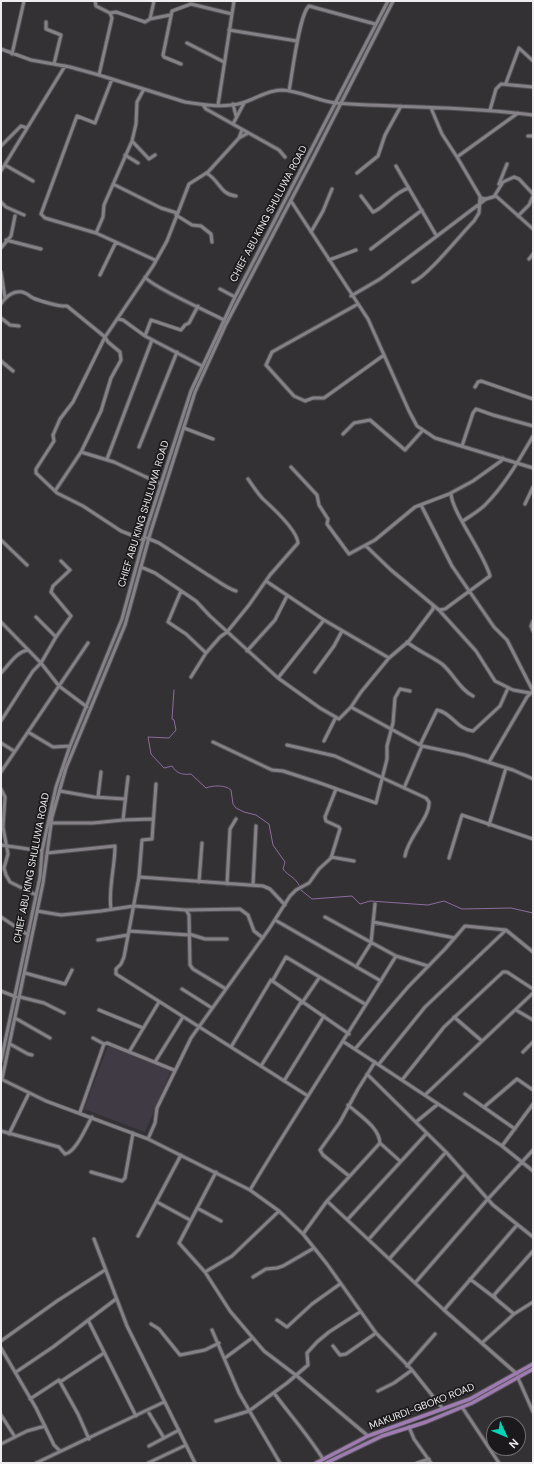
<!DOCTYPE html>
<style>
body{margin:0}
#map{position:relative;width:534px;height:1464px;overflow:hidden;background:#343135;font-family:"DM Sans",sans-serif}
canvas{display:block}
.frame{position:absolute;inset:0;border:2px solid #efedf0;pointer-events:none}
.north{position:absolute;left:486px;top:1416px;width:40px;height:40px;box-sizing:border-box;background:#1b191b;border:1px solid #706e70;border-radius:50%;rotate:134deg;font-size:11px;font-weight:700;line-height:16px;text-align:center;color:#efedf0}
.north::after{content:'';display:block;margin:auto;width:14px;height:18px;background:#03d5b6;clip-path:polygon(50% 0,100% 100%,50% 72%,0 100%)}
</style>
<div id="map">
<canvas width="534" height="1464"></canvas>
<div class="frame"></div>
<div class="north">N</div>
</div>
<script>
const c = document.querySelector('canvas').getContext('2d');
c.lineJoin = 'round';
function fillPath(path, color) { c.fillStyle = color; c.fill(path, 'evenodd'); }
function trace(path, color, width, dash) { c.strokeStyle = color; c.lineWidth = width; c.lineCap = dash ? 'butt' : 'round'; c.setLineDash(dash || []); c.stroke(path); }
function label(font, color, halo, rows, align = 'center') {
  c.font = font + ' "DM Sans",sans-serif'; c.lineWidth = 3.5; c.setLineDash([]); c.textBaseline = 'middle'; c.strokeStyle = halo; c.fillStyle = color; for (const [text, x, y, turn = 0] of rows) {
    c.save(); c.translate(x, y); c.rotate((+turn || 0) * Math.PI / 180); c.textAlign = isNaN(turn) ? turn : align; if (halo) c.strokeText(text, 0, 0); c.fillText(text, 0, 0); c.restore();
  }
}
fillPath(new Path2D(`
 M108 1046 171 1071 145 1132 84 1109Z`), '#403a44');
trace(new Path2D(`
 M174 690 172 719 174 720 176 730 169 738 148 737 151 754 164 768 172 766C177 774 183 775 191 774L206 788C213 785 226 785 231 790L233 804 236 808 244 812 256 815 269 824 273 845 285 862 283 869C289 877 295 876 300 887
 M301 890 312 899 352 896 360 904 370 901 428 905 444 901 462 909 511 908 533 913`), '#8d6c9e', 1);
const minor = new Path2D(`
 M95 1 96 6 110 13 112 18 99 75
 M110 13 116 12 145 22 150 19 170 15
 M150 19 154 1
 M46 22V29L61 35 54 64
 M229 30 297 41
 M187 43 224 62
 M1 49 31 60 70 67 99 75 185 102C203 105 224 108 242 103 256 99 267 90 282 90 301 91 318 101 336 103 401 108 468 106 533 115
 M12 54 24 1
 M181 64 164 57 163 55 172 11 191 4 232 14
 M112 79 95 123 77 116 41 214 45 218 96 233 155 260
 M506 83 519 48 533 61
 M289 91C292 76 299 14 309 6L375 24
 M233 104 236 116
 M203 105 206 109 279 150 285 157
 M218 105 234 1
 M431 108 442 134 457 157
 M490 110 496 89 501 84 533 87
 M518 113 457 157 481 198 486 199 496 196 533 229
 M233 124 244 103
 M528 136H533
 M239 138 248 133
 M132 141 149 159 155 155
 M1 146 21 126 27 128
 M125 155 138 163
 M5 165 33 181
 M396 166 436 235
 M1 171 65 66
 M206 173C219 179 220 195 236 196
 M357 173 378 156 385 135 401 106
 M113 184 161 208 177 213
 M499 184 507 164
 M495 195 503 182 514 177 519 179 533 194
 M361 196 373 212C384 208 394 192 409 188
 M291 201 368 319 409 411 417 426 435 438 533 468
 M1 202 6 207 24 215
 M176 215 192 225 201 226 211 234 212 242
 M518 216 529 205 533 196
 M311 232 323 211 332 189
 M96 233 103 217 104 205 132 141 136 124 137 102 144 89
 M6 240 41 249
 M1 248 11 236 15 216
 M371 249 422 210
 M529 259 533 254
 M329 260 356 250
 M1 272 5 298
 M100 275 116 242
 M145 277C152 287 209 312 224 320
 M413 282C428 276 460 235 474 221L479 213 480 197
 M220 289 235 297
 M351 296 380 279 486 199
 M1 304C6 296 15 289 25 293 28 294 31 297 33 298 40 301 60 307 67 306L105 337 108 342 120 352 121 360 111 378 101 411 81 452 55 491
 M358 304 272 352 266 365 294 396 305 401 313 398H324L384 355
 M1 318 10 325 19 326
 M118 319 123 320 145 336 202 366
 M145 336 151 320 181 330 185 325 189 323 198 306
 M1 361 13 371
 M475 387 478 382 481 381 533 399
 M184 428 213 439
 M343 434 354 423 370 420 405 450 423 430
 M462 446 473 413 476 409 493 415 533 426
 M139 447 177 352
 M81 452 114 462 161 484
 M107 459 152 340
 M291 467 317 495 319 505 328 519 327 524 349 554 375 540 415 507 449 494 473 481 501 461 503 458
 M525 504 533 487
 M421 505 452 566 494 627 507 640 533 691 527 697 489 762
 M463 521C470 516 479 511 485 505 505 485 519 460 533 436
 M147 538 159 543 208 575C217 580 226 588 236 591
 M1 540 27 565
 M144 540 121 531 83 506 57 493 36 473V469L54 441 53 435 60 419 73 402 105 337 153 266 167 241 189 184 208 172 239 138 242 130
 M366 546 391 570 439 610 476 651 495 681 513 690 530 693
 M141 567 155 573 196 601 210 616 278 678 320 708 339 719 351 707 361 692 389 658 409 641 433 609V605
 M266 581 324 620 389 658
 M181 591 168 622 186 634 206 653
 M439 610 445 609 490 576C484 553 451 511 451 493
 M533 621 531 626 533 631
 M1 622 41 663 59 686 87 707
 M56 637 71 616 51 592 53 586 70 570 61 561
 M407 642C418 651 431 656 442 664 454 674 459 689 473 696
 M247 651 275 620 287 596
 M315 672 334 646 342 631
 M1 673C9 665 16 652 28 650
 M191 677 206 653 220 637 227 632 249 605 270 575 298 543C297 530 273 508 263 499 258 494 253 486 248 479
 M278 678 324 620
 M351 707 422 746 465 755 513 770 533 779
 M1 721 33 671 41 663 56 637 36 617
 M28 732 53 747 70 746
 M324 741 336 717
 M213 742 272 770 283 771 320 783 376 803 387 759V746L393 723 395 698 400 689 410 691
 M1 743 14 751
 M287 745 335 756 426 798 429 802C430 818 408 837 405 856
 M420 745 437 710C451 712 458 730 473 731L500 706 508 688
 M1 772 88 643
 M128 777 123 820 152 819
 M156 784 152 839 142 840 139 877 124 957 121 964 116 969V974L308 1096
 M404 788 422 746
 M1 789 5 797 3 827 8 854 4 868 6 875 10 882 36 895
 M60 791 94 797 125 799
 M98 797 101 772
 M51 823H93L123 820
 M489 825 506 768
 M1 845 42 851
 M47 853 115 846C115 867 108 889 111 909
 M331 857 354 861
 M449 858 462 815 533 839
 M139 877 263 886 270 889 285 905
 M199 882 202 843
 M227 884 230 829 236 819
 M253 885 256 826
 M186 910 189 915 190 965 193 969 226 989
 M37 911 61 915 101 911 134 906 186 910 240 909 248 915 254 931 263 938
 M1 917 28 935
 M325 917 396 956 428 966
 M275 920 381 981
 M373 922 455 938
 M129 931 189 935
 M189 934 205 939H227
 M98 940 128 935
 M356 967 371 943 375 904
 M25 973 65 984 72 970
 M273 980 286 957 365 1004
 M182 989 212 1008
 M1 991 16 997
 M20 997 44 1003 64 1013
 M302 1003 319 978
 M99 1010 143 1028
 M516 1010 533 1020
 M454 1017 482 1041
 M15 1018 50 1038
 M93 1038 104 1044 107 1043 174 1070
 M344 1042 502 1146 533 1171
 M10 1044 28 1054 32 1055
 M231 1047 271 980 349 1034
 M355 1049 408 987 445 949 465 926 506 930 533 952
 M129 1052 159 1002
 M523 1052 533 1042
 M1 1061 40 877 42 851 56 787 70 746 122 619 147 527 191 391 235 297 388 1
 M155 1062 183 1017
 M379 1064 425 1007 506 930
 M261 1066 301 1002
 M367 1074 446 1152 493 1205 533 1237
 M1 1079 46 1101 148 1139 250 1190 279 1211 303 1234 327 1264 376 1333 412 1370 443 1409
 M2 1079 43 883 52 817 66 768 125 625 150 534 195 392 226 324 311 162 393 1
 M402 1080 444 1027 503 972H507L533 989
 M284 1081 324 1016
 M465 1094 515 1129
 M425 1095 533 993
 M348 1105C359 1115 379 1127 380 1143L400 1161
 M484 1107 517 1079 533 1090
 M80 1112 104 1044
 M416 1122 438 1104
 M1 1131 59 1147 65 1154C76 1152 86 1127 92 1117
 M9 1134 29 1093
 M148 1139 155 1123 157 1108 191 1038 269 929 290 896 296 890 309 883 319 869 331 858 340 829 339 827 326 821 325 817 336 789
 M502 1146 533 1104
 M91 1172 122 1181 125 1178 133 1133
 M216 1172 179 1243 205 1272 230 1311 264 1351 297 1376 368 1436
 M349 1176 323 1155 320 1150 340 1122 358 1089 375 1062
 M250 1190C297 1111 348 1035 396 956
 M327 1201 444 1310 517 1374
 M157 1202 190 1220
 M197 1208 221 1221
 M348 1219 427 1133
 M303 1234 327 1201 380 1143
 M138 1236 181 1155
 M94 1239 127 1326 195 1463
 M369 1239 446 1152
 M390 1258 465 1174
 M205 1272 232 1256 279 1211
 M253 1277 266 1269 277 1268 283 1266 314 1248
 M470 1279 495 1298
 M415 1283 487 1200 533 1150
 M444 1310 517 1225
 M514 1314 496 1299 494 1295 533 1251
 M88 1320 136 1416
 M277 1320 287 1327 312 1304 340 1284
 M151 1324 159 1329 180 1355 205 1350 219 1343
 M212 1330 239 1393 280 1463
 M1 1341 57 1301 105 1270
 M483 1342 514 1314 533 1302
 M333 1346 340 1355 346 1354 376 1333
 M1 1348 36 1408 54 1445 60 1451
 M225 1358 252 1338
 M407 1366 435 1334
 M16 1372 53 1347 116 1299
 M518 1378 533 1412
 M60 1382 104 1353
 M378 1391 394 1383 412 1370
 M274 1393C290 1415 309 1436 323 1459
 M30 1399 59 1380 78 1414 89 1439
 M462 1407 499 1463
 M149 1413 164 1438
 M1 1415 15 1437
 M216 1421 249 1411 287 1383 308 1365 307 1353 317 1342 329 1332 360 1312
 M409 1427 414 1439 431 1463
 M1 1444 27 1431 45 1426
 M149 1446 179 1430
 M36 1463 164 1402
 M148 1463 186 1445
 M417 1463 429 1459`);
const major = new Path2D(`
 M316 1463 368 1436 470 1399 533 1364
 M326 1463 382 1436 426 1422 472 1403 533 1369`);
trace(minor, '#525054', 5);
trace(major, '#525054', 5.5);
trace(minor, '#858187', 3);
trace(major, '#9e7bb1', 3.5);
label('10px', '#efedf0', '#1b191b', [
 ["CHIEF ABU KING SHULUWA ROAD",269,214,-62],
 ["CHIEF ABU KING SHULUWA ROAD",144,514,-73],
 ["CHIEF ABU KING SHULUWA ROAD",32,868,-79],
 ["MAKURDI-GBOKO ROAD",422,1407,-21]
]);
</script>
